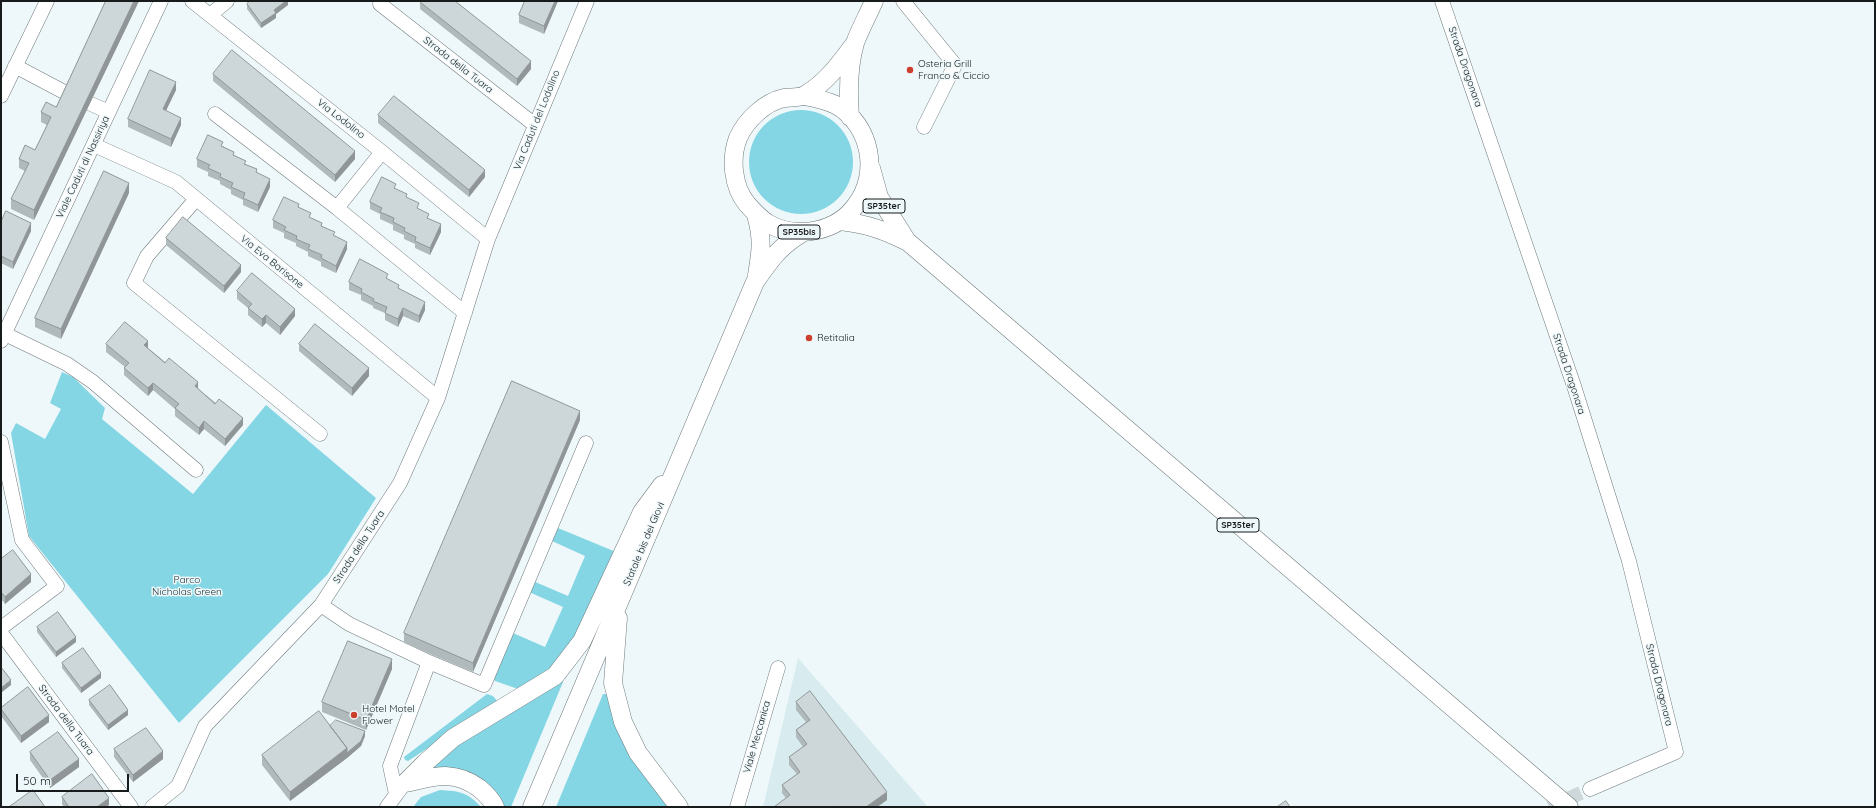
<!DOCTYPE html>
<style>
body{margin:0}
#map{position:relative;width:1876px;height:808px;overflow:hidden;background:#eef8fa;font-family:Quicksand,sans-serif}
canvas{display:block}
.frame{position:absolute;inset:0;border:2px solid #171b1c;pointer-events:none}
.scale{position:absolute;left:16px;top:774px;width:113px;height:18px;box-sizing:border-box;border:2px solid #171b1c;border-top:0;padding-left:5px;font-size:12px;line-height:14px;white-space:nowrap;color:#171b1c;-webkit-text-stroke:3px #eef8fa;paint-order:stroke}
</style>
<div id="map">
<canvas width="1876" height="808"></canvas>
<div class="frame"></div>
<div class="scale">50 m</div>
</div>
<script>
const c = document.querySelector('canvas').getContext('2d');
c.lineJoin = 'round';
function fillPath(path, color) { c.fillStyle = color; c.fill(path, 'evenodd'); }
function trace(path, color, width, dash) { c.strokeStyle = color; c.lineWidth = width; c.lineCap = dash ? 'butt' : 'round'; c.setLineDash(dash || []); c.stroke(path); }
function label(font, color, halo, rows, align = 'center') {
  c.font = font + ' Quicksand,sans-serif'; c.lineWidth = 3; c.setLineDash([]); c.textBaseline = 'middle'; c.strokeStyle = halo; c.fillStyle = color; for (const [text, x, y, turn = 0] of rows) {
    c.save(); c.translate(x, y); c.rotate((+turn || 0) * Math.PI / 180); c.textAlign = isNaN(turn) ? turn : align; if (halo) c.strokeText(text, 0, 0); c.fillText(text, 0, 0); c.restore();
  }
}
fillPath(new Path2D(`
 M798 658 928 807H763Z`), '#d8ecef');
fillPath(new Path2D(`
 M749 162a52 52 0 1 1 104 0a52 52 0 1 1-104 0Z
 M62 372 73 377 105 408 102 419 193 494 266 405 376 498 328 574 179 723 29 536 11 433 16 423 45 439 61 409 50 403Z
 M558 528 616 552 589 621 559 662 518 689 495 681 494 679 513 633 545 647 563 607 529 592 533 581 568 596 585 556 552 541Z
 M560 680H562L563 682 511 807H501L499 802 422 771 445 754Z
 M487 694 493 696 498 702 408 761 405 760 404 757Z
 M603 694H607L622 741 631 756 672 807 589 806 556 807Z
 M440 790C458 791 468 792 481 807H413L421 797Z`), '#84d6e4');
trace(new Path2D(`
 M1549 807 1590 789`), '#ced7d9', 14, [14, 7]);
const minor = new Path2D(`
 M192 1 382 152 488 239
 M903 1 955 65 924 127
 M1442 1 1574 386 1629 561 1676 752 1590 789
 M380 4 535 125
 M210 15 227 1
 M15 66 66 93
 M1 96 47 1
 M91 104 109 112
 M215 114 337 208 465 313
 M94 145 176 182 438 398
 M196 199 147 256 134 283 320 434
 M337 208 382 152
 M5 334 67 364 93 382 196 470
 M1 341 161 1
 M1 442 22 540 57 586 1 628
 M321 605 349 624 429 662 484 685 586 443
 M1 633 131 807
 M396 794 390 766 429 662
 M152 807 178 786 205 726 321 605 400 483 438 398 488 239 587 1
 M387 807 401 788
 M737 807 778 668`);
const major = new Path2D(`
 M804 96C815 98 825 100 836 105 871 125 880 174 856 205 838 231 798 240 769 224 760 219 754 212 747 204 733 187 730 159 738 138 746 120 765 102 784 98 791 97 800 98 805 95 826 83 841 62 855 43
 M850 117C848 92 848 67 855 43 860 29 868 15 874 1
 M871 168 879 197 907 241
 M756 215C763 239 761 251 757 275
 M840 221C867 224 884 230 908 242L1569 807
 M618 618 613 683 623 722 638 753 679 807
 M405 783 425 763 453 738 555 676 582 641 642 512 662 485
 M405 783C434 777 453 769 479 788 485 793 492 800 495 807
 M532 807 755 282C770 260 780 246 802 233`);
trace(minor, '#70797b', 15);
trace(major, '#70797b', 19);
trace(minor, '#fff', 14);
trace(major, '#fff', 18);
fillPath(new Path2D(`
 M105 1H139L34 220 11 209V199L25 171 19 168V159L35 150 47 125 41 122V112L56 107 106 1Z
 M288 1V5L276 14V18L261 28 247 9V4Z
 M525 1H558L544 34 519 23V15Z
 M420 2 531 69 517 86 420 9Z
 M213 74 355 159 335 182 213 81Z
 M176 90 166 110 181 125 171 147 128 127V119Z
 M378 115 485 177 469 197 378 123Z
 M223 146 257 173 270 187 258 212 243 205V200L231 194V190L220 184V181L208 176V172L197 167V159Z
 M396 189 429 219 441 232 430 255 415 248V244L404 239V235L393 230V225L380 219V214L370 209V202Z
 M129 193 61 339 35 327V318Z
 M299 207 311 218 335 236 347 249 336 273 321 266V262L308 256V252L296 246V243L284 238V233L273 228V220Z
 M1 222 31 231 13 269 1 263Z
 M166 238 241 272 224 293 166 245Z
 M388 279 425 310 419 323 403 316 398 327 385 320V313L373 308V306L361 300V295L349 290V282Z
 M237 291 295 316 280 335 266 323 262 327 248 315V308L237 299Z
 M106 344 148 348 243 425 225 446 204 429 199 435 175 416V409L153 390 148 396 124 375V368L125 367 106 352Z
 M299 344 369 376 352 396 299 351Z
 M580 420 473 672 404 643V633Z
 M1 559 31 582 5 604 1 599Z
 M37 627 76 642 56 657 37 632Z
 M62 663 101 678 81 693 62 668Z
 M392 669 366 730 322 712V702Z
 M89 700 128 715 108 730 89 705Z
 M796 702 887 800 877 807H774L786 798 782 793V785L797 774 789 765V757L803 747 796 737V730L806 722 796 710Z
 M1 708 49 722 21 743 1 716Z
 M330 726 365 736 361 746 347 758 290 801 262 765V755Z
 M114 749 163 759 133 782 114 757Z
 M30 752 79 767 50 788 30 760Z
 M62 797 109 805 106 807H64L62 804Z`), '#b0b9bb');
fillPath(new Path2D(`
 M134 1H139L34 220V210Z
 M286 1H288V5L276 14V18L261 28V23L274 10Z
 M555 1H558L544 34V26Z
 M531 61V69L517 86V79Z
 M176 82V90L163 117V109Z
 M181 118V125L171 147V139Z
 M355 151V159L335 182V175Z
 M485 170V177L469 197V190Z
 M270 179V187L258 212V205Z
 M129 183V193L61 339V329Z
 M31 223V231L13 269V262Z
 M441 224V232L430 255V248Z
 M347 242V249L336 273V266Z
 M241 265V272L224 293V286Z
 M425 302V310L419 323V316Z
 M403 308V316L398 327V319Z
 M295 309V316L280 335V327Z
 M266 315V323L262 327V319Z
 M148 341V349L144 345Z
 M369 368V376L352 396V388Z
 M198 382V390L195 386Z
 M153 383V390L148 396V388Z
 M580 411V420L473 672V663Z
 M243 418V425L225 446V439Z
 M204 421V429L199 435V428Z
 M31 574V582L5 604V597Z
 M76 637V642L56 657V652Z
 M392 659V669L366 730V720Z
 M101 673V678L81 693V688Z
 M11 680V685L1 693V688Z
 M128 710V715L108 730V725Z
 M49 715V722L21 743V736Z
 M365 731V736L361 746 347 758V753Z
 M347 748V758L290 801V792Z
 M163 751V759L133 782V775Z
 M79 759V767L50 788V780Z
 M887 792V800L877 807H866Z
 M109 798V805L106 807H97Z`), '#909698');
const building = new Path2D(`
 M106 1H134L34 210 11 199 29 163 19 159 25 145 35 150 51 117 41 112 46 102 56 107Z
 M250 1H286L274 10 276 13 261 23 247 4Z
 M420 1H455L531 61 517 79 420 2Z
 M525 1H555L544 26 519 15Z
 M232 50 355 151 335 175 213 74Z
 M150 70 176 82 163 109 181 118 171 139 128 119Z
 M394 96 485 170 469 190 378 115Z
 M208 135 223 142 221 146 234 152 233 155 246 161 244 164 257 169 256 172 270 179 258 205 243 198 245 193 231 187 233 183 220 177 221 174 208 168 210 165 197 159Z
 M104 171 129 183 61 329 35 318Z
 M382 177 396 184 394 188 407 194 406 197 419 203 417 208 429 214 427 218 441 224 430 248 415 241 416 237 404 231 405 228 393 222 394 218 380 212 382 208 370 202Z
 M284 197 299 204 298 207 311 213 309 217 322 223 321 226 335 232 333 235 347 242 336 266 321 258 322 255 308 249 310 245 296 239 297 236 284 230 286 227 273 220Z
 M6 211 31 223 13 262 1 256V222Z
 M183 217 241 265 224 286 166 238Z
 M360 259 388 274 386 278 399 285 398 288 425 302 419 316 403 308 398 319 385 313 387 307 373 301 374 299 361 292 362 289 349 282Z
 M252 273 295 309 280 327 266 315 262 319 248 308 252 304 237 291Z
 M125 322 148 341 144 345 165 363 169 358 198 382 195 386 215 404 219 399 243 418 225 439 204 421 199 428 175 408 179 404 153 383 148 388 124 368 129 363 106 344Z
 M315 324 369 368 352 388 299 344Z
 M512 381 580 411 473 663 404 633Z
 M13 550 31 574 5 597 1 592V559Z
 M58 612 76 637 56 652 37 627Z
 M348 641 392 659 366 720 322 702Z
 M83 648 101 673 81 688 62 663Z
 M1 667 11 680 1 688Z
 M110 685 128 710 108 725 89 700Z
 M28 687 49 715 21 736 1 709V708Z
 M810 691 887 792 866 807H835L834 806 832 807H774L790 795 782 785 800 772 789 757 807 744 796 730 810 720 796 702Z
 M319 711 347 748 290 792 262 755Z
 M336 720 365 731 361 741 347 753V748L330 726Z
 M146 728 163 751 133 775 114 749Z
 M58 732 79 759 50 780 30 752Z
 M92 774 109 798 97 807H69L62 797Z
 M33 790 45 807H9Z
 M1286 801 1290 807H1277Z`);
fillPath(building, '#cdd7d9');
trace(building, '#909698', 1);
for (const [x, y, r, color] of [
 [910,70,4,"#cb3f2f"],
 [809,338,4,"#cb3f2f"],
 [354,715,4,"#cb3f2f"]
]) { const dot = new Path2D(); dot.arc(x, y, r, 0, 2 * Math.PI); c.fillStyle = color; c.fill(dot); trace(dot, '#eef8fa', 1.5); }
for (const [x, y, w] of [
 [884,206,42],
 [799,232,42],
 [1238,525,42]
]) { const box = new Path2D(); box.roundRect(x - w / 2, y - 7, w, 14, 3); c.fillStyle = '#eef8fa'; c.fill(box); trace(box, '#171b1c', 1); }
label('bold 9px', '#171b1c', null, [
 ["SP35ter",884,206],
 ["SP35bis",799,232],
 ["SP35ter",1238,525]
]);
label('10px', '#171b1c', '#eef8fa', [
 ["Osteria Grill",918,64],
 ["Franco & Ciccio",918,76],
 ["Retitalia",817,338],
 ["Hotel Motel",362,709],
 ["Flower",362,721]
], 'left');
label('10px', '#171b1c', '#eef8fa', [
 ["Strada della Tuara",458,65,38],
 ["Strada Dragonara",1465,67,71],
 ["Via Lodolino",341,119,38],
 ["Via Caduti del Lodolino",537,120,-68],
 ["Viale Caduti di Nassiriya",83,167,-65],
 ["Via Eva Barisone",272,262,39],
 ["Strada Dragonara",1569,374,72],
 ["Statale bis dei Giovi",644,544,-67],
 ["Strada della Tuara",359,547,-57],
 ["Strada Dragonara",1659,685,76],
 ["Strada della Tuara",66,720,53],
 ["Viale Meccanica",757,737,-74]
]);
label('10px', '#1a3034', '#eef8fa', [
 ["Parco",187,580],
 ["Nicholas Green",187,592]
]);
</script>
